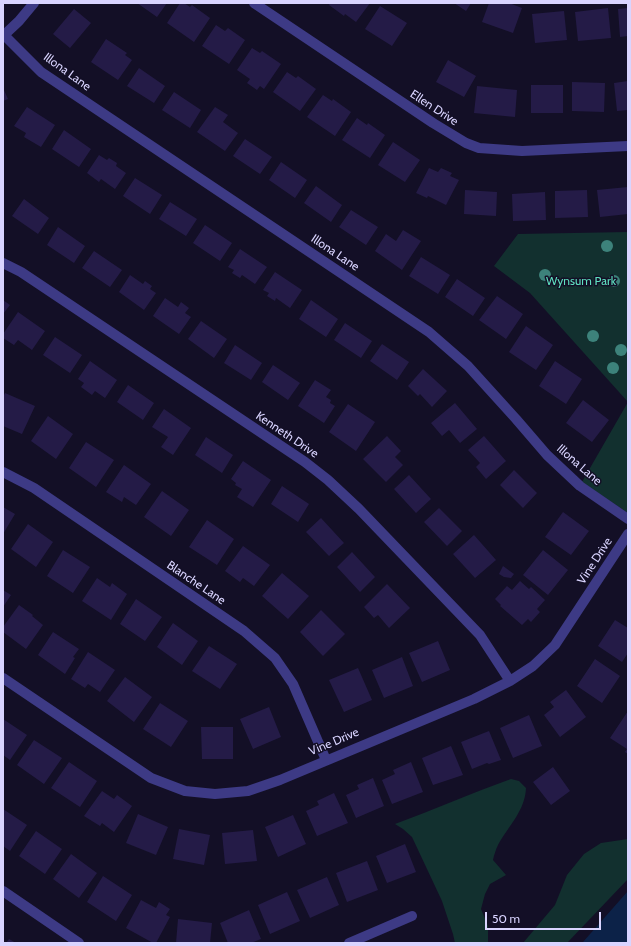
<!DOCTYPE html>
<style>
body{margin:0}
#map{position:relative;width:631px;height:946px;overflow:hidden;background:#130f26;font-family:Cabin,sans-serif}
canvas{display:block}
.frame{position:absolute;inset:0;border:4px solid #d9d4ff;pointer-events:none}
.scale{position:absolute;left:485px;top:912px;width:116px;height:18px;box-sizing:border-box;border:2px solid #d9d4ff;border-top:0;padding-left:5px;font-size:12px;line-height:14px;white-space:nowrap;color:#d9d4ff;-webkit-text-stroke:3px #130f26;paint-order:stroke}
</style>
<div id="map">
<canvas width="631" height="946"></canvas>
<div class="frame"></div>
<div class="scale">50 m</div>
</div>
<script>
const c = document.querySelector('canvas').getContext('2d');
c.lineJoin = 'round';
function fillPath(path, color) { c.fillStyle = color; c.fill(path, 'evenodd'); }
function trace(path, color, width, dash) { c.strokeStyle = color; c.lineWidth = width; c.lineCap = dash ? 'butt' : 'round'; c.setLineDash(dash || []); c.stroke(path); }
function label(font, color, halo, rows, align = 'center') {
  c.font = font + ' Cabin,sans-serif'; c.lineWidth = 3; c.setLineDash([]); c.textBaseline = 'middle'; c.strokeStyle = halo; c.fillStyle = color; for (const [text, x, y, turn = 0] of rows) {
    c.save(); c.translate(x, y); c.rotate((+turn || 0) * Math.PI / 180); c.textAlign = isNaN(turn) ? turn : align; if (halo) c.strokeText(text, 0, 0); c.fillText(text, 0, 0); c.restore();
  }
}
fillPath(new Path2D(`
 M628 232V513L582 482 628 402 530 293 494 266 518 234Z
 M511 779 519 781 526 788C525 811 509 825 498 845 496 849 494 855 493 860L506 875 490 884 485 894 481 909 488 926V943H455L453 934 442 901 412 837 403 829 395 824C434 810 471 793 511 779Z
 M628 839V879L567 943H523L555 905 567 875 584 854 601 843Z`), '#12302f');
fillPath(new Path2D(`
 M628 891V943H582L583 942Z`), '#0c2248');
fillPath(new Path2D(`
 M137 3H167L157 17Z
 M180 3H184L190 7 192 5 210 18 194 42 167 23Z
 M330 3H370L356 22 345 14 344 16 329 5Z
 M454 3H471L466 11Z
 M489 3H509L522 8 513 33 482 22Z
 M380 6 407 23 392 46 365 29Z
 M608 8 611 38 578 41 575 12Z
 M628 8V36L620 37 618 9Z
 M74 9 91 23 70 48 53 34Z
 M564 11 567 40 535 43 532 14Z
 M216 25 225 31 228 28 245 40 229 64 202 46Z
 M106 39 127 53 125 55 132 60 118 80 91 62Z
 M252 48 260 53 262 51 281 64 264 89 260 86 257 90 247 83 250 79 237 70Z
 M448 60 476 76 464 97 436 82Z
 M139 68 165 86 154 103 127 86Z
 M287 72 296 78 298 76 316 89 300 111 273 92Z
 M628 81V110L617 111 614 83Z
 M572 82 605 83 604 112 572 111Z
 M531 85H563V113H531Z
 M477 86 517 90 515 117 474 113Z
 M3 88 8 99 3 101Z
 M174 92 201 110 190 128 162 110Z
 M323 95 332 101 333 99 351 112 335 136 307 117Z
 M27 107 55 125 41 147 24 137 26 133 14 126Z
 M215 107 228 115 223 122 238 133 225 151 197 132Z
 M357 118 367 125 368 123 385 135 370 158 342 140Z
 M64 130 91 149 79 167 52 149Z
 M245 139 272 157 260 174 233 156Z
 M393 142 420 160 405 182 378 165Z
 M99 155 107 160 109 158 117 163 116 166 126 173 115 189 101 179 99 182 87 173Z
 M281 162 307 180 295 198 269 180Z
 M429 168 438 172 441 168 452 173 450 176 459 180 446 205 428 196 427 198 416 193Z
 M135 178 162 195 150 214 123 196Z
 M316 186 342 205 331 222 304 203Z
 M628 187V214L600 217 597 190Z
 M465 190 497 192 496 216 464 214Z
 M587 190 588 217 555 218V191Z
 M545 192 546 220 513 221 512 194Z
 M24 199 49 218 38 234 12 216Z
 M170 202 197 219 186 236 159 219Z
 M351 210 378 227 366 245 339 227Z
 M205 225 232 243 220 261 193 243Z
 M58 227 85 246 74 263 47 245Z
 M403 230 421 241 402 270 375 251 386 234 396 241Z
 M240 249 267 267 255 284 242 275 240 278 232 273 234 270 228 267Z
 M94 251 122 270 110 287 82 268Z
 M421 257 450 275 438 294 409 276Z
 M275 272 302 290 290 308 276 298 275 301 267 296 269 293 263 290Z
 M130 275 143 284 145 281 152 286 150 289 156 293 144 310 119 292Z
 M457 279 485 298 473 316 445 297Z
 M497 296 523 314 506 339 479 320Z
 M165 298 178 307 181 302 189 308 185 313 191 317 179 334 153 316Z
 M3 300 10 305 3 314Z
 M311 300 338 319 326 337 299 319Z
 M18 312 45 331 32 350 18 340 14 345 3 338V334Z
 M201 321 227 339 214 358 188 339Z
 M345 323 372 341 361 358 334 340Z
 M526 326 553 345 536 370 509 352Z
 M55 337 82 355 70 373 43 355Z
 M382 344 409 362 397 380 370 361Z
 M235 345 262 363 251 380 224 363Z
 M90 361 117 380 105 398 95 391 92 395 81 387 84 383 78 379Z
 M555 361 582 379 566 404 539 386Z
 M273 365 300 383 288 400 262 382Z
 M423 369 447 391 432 407 420 394 418 396 408 386Z
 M315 380 331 390 326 397 331 400 330 403 335 406 324 423 298 406Z
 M128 385 154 403 143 420 117 402Z
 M5 393 35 406 22 434 3 426V397Z
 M583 400 609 420 592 442 566 423Z
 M455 403 477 429 460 443 449 430 442 436 431 423Z
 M348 404 375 422 356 451 329 432Z
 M164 409 191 428 173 455 161 447 168 437 152 427Z
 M48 416 73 434 56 459 31 441Z
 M387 436 401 451 395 457 403 465 386 482 363 459Z
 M484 436 506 461 486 479 476 467 480 463 468 450Z
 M206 437 233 455 222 473 195 455Z
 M86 442 114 460 96 487 69 468Z
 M243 461 271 480 253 507 237 497 242 489 235 485 236 483 231 479Z
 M124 465 151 484 136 505 124 497 122 502 106 492Z
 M514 470 537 493 523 508 500 485Z
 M409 475 431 499 416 513 394 489Z
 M282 486 309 504 298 522 271 504Z
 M162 491 189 510 171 536 144 517Z
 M3 507 15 514 3 534Z
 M439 508 462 531 447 546 424 522Z
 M563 512 589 531 571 555 545 537Z
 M321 518 344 543 329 556 306 532Z
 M207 520 234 539 217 565 189 547Z
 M28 524 53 542 36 567 11 549Z
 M474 535 496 560 475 578 453 554Z
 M243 546 270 565 254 586 243 578 240 582 225 571Z
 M63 550 90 567 73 593 47 576Z
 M543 550 568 570 548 595 523 575Z
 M352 552 375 577 360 592 337 567Z
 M503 566 514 574 511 578 504 577 499 574Z
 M282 573 309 596 288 619 262 596Z
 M97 578 110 587 112 583 127 594 111 620 82 601Z
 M520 581 529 589 531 587 545 600 537 609 540 612 531 622 528 619 522 625 500 606 501 605 495 599 507 586 512 590Z
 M387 584 410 608 389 628 378 615 374 618 364 607Z
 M3 590 11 595 3 607Z
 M136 599 162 617 145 641 120 624Z
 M19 605 33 615 32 616 43 625 26 649 3 632V627Z
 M321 610 345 634 323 656 300 632Z
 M615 620 628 628V653L622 662 598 646Z
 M173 623 198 641 182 665 157 647Z
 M53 632 79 649 73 657 75 658 65 674 38 655Z
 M438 641 450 670 422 682 409 653Z
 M209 646 237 664 220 689 192 671Z
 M88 652 115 670 100 692 88 684 85 688 71 679Z
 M402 657 413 686 384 698 372 670Z
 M595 659 620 676 602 703 577 686Z
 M358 668 372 700 344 712 329 680Z
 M125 677 152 697 134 722 107 701Z
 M566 690 586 717 560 737 544 715 554 707 550 702Z
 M160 703 188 721 171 747 143 729Z
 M269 707 281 737 253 749 240 719Z
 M628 711V754L625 752 627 749 610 738Z
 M529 715 542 746 513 758 500 728Z
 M3 719 27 735 10 760 3 755Z
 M201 727H233V759H202Z
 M489 731 501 760 489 764 487 763 472 769 461 742Z
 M34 740 62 758 44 784 17 765Z
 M451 746 463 775 433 785 422 758Z
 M69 762 97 781 80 807 51 788Z
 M411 762 423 792 392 804 382 780 395 774 393 770Z
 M553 767 570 791 551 805 533 782Z
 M373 778 384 806 356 818 346 795 359 789 357 785Z
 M102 791 114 799 117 795 132 806 114 832 102 823 100 826 84 816Z
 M334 793 348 823 317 836 306 811 319 805 317 801Z
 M3 809 27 825 10 851 3 846Z
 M138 814 168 827 156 855 126 843Z
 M293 815 306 844 278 857 265 827Z
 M179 829 210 835 204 865 173 859Z
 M253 830 257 861 225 864 222 833Z
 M36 831 62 849 45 874 19 856Z
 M405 844 416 872 387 883 376 856Z
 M71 854 97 873 79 898 53 879Z
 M367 861 378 890 347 902 336 873Z
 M103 876 132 895 116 921 87 902Z
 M327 877 339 905 310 918 297 890Z
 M287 892 300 921 270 934 258 905Z
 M141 900 156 908 159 902 170 909 166 915 170 917 156 943H153L126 928Z
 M249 910 261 939 251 943H228L220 923Z
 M178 919 212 923 210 943H176Z
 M9 939 16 943H6Z`), '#241b47');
trace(new Path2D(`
 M254 3 433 123 466 143 479 148 522 151 628 146
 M4 35 41 72 429 332 468 366 516 419 547 455 580 486 628 519
 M3 36 19 21 34 3
 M3 263 21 272 305 462 328 480 359 509 480 635 510 681
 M3 472 34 488 244 631 275 658 293 684 326 760
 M3 678 151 778 185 791 215 794 248 791 280 780 474 699 510 681 533 666 555 645 628 534
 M3 891 79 943
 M349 943 412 916`), '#3d3a85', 10);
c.fillStyle = '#3d827b';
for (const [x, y] of [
 [607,246],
 [545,275],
 [614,281],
 [593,336],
 [621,350],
 [613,368]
]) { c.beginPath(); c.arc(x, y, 6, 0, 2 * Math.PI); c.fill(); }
label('12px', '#d9d4ff', '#130f26', [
 ["Illona Lane",67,72,36],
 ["Ellen Drive",434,108,33],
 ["Illona Lane",335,253,34],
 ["Kenneth Drive",287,435,34],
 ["Illona Lane",579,465,41],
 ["Vine Drive",595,561,-57],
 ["Blanche Lane",196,583,34],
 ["Vine Drive",334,742,-23]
]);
label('12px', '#5fe0c0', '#130f26', [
 ["Wynsum Park",581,281]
]);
</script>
